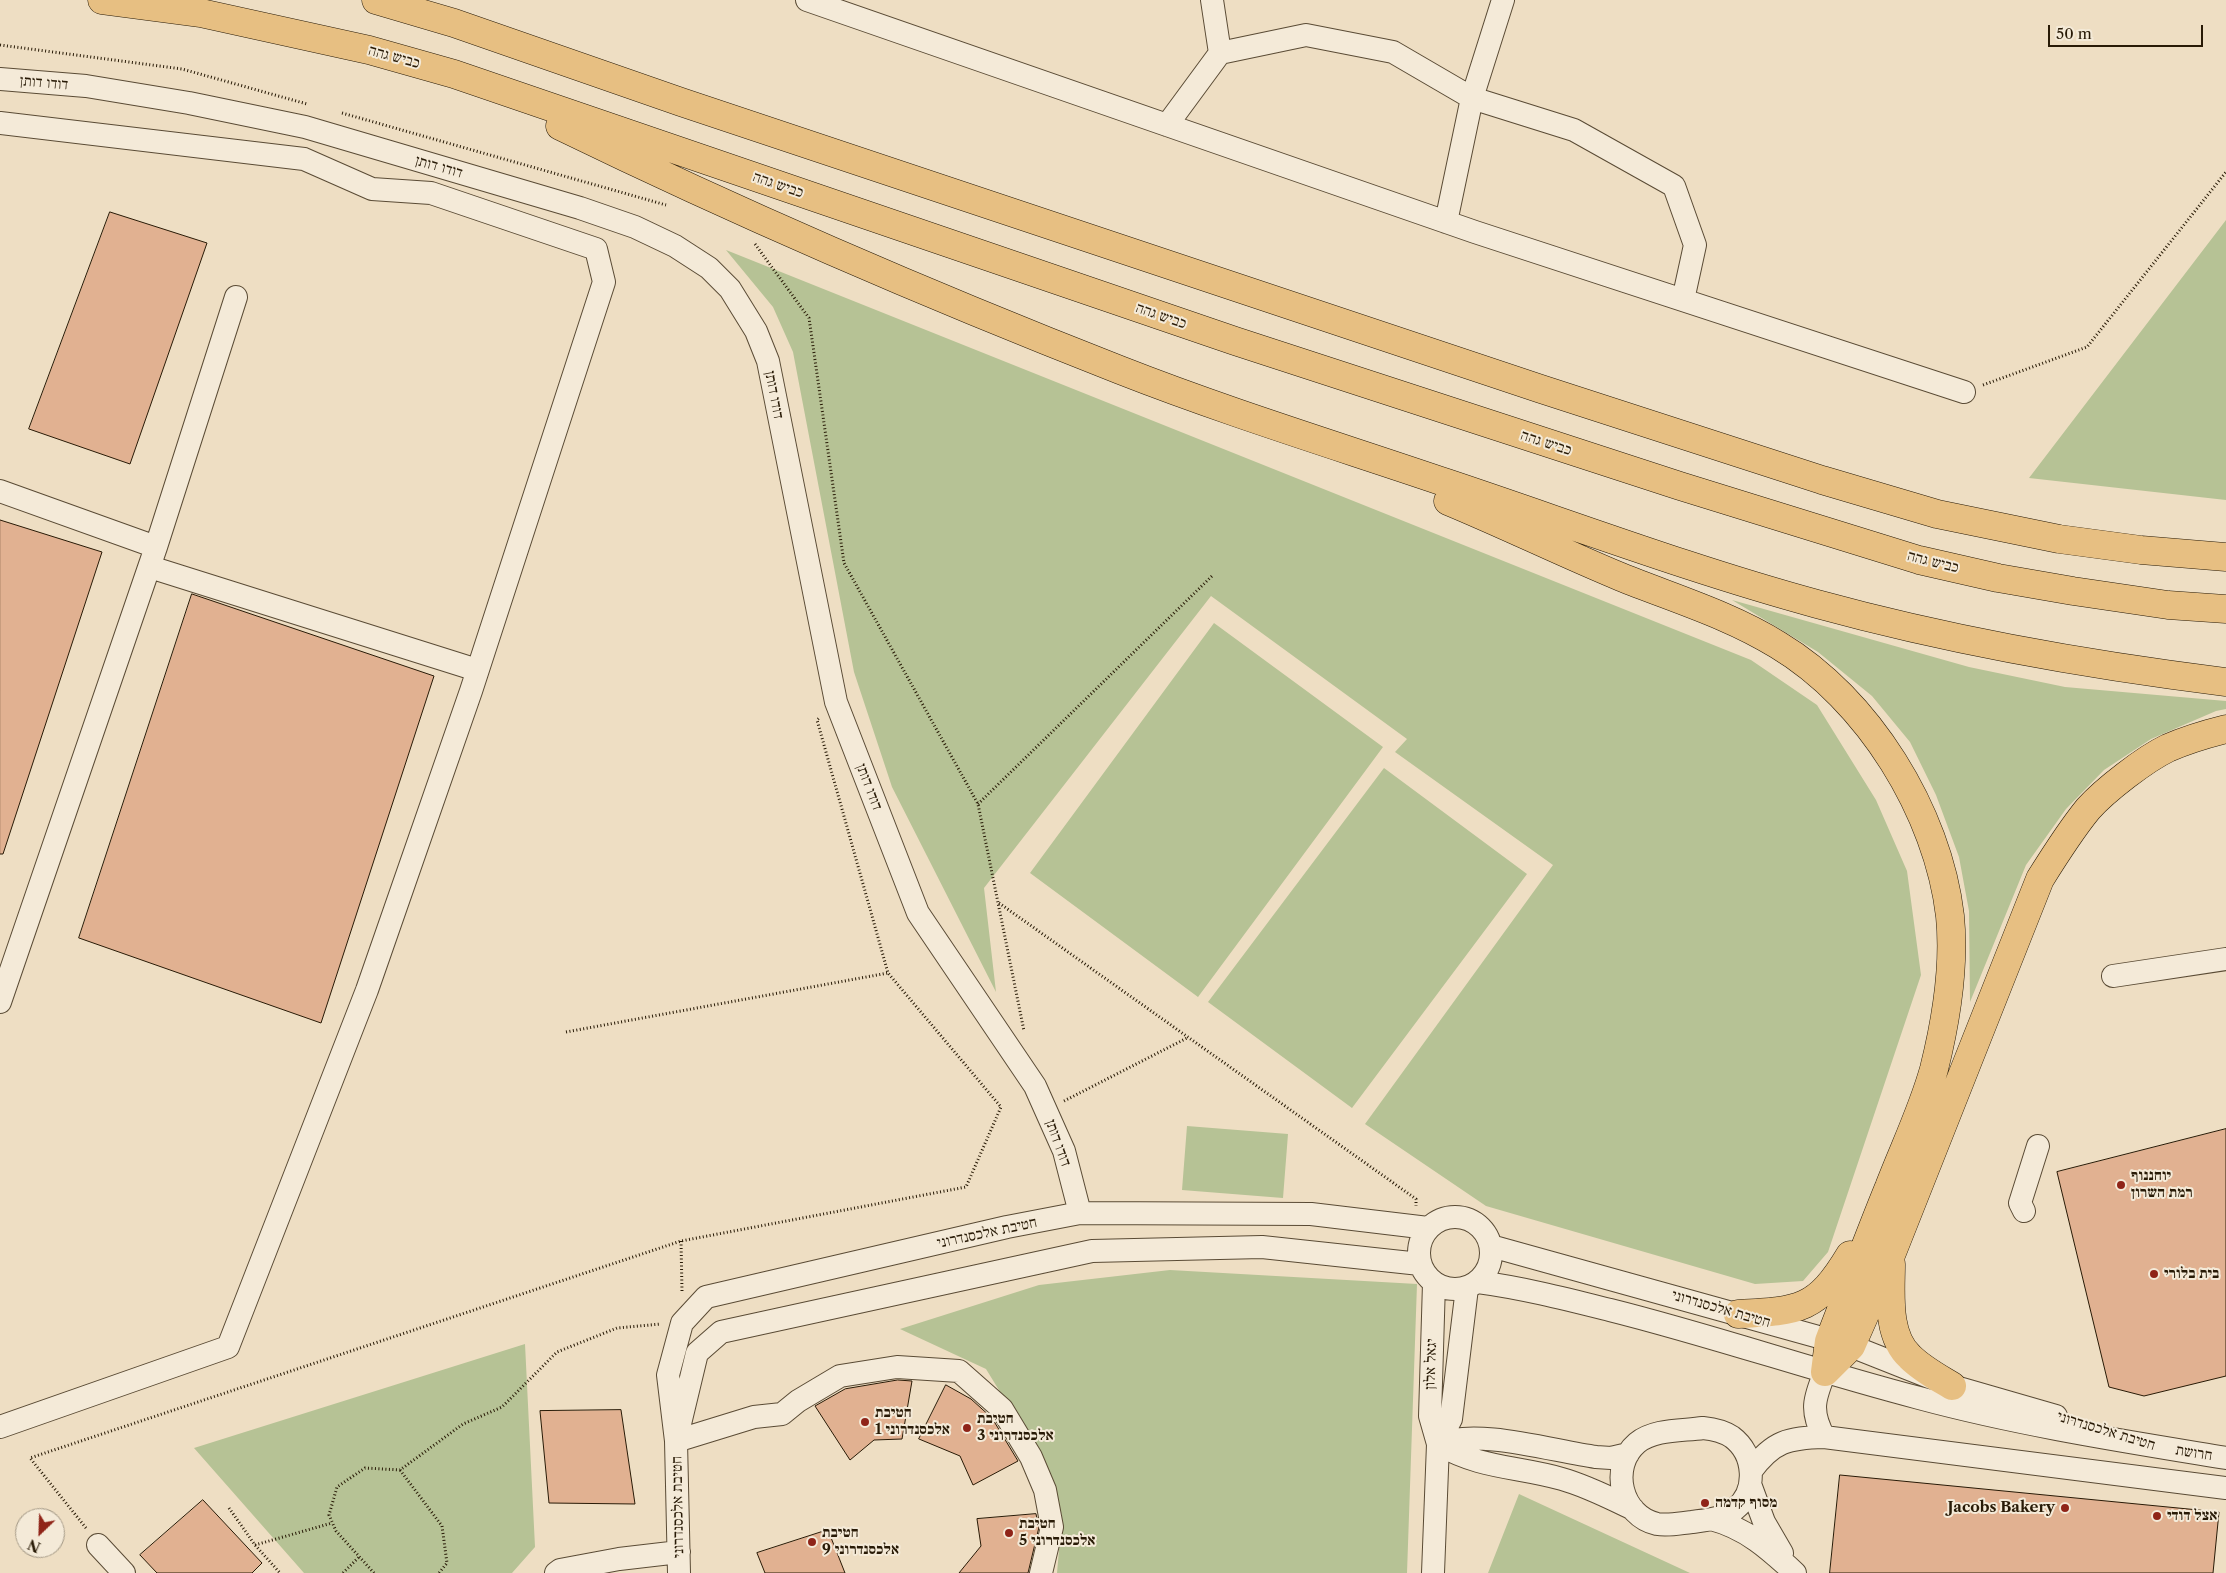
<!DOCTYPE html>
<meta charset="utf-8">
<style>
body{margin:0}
#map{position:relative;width:2226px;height:1573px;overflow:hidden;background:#eedec3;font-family:"Libre Caslon Text",serif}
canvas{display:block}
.north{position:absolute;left:15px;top:1508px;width:50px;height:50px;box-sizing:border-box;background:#f4ead8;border:1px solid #a29784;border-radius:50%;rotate:204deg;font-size:14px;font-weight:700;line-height:20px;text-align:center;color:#281a06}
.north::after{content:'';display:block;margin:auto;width:18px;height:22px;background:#8f2418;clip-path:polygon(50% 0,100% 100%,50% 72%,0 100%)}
.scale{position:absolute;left:2048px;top:25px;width:155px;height:22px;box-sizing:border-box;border:2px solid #281a06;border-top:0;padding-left:6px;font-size:15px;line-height:18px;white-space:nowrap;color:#281a06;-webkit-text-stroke:4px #f4ead8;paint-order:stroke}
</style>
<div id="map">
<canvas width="2226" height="1573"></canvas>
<div class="north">N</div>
<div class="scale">50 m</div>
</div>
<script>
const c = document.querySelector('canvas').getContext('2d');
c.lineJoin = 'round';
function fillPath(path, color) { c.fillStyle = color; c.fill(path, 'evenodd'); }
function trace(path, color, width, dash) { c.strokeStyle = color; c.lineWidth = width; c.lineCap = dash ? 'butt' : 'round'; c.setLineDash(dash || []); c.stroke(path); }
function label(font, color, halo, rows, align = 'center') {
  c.font = font + ' "Libre Caslon Text","Frank Ruhl Libre",serif'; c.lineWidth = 4; c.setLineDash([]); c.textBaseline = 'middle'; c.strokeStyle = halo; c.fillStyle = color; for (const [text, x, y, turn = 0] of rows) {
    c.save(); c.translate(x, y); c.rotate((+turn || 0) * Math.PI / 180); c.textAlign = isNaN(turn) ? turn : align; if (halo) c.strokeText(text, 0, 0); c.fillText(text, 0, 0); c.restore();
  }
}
fillPath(new Path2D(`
 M2226 220V500L2029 478Z
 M726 250 1751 660 1817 705 1876 800 1907 871 1921 975 1828 1252 1803 1281 1755 1284 1486 1206 1365 1124 1553 865 1395 752 1407 739 1211 596 984 888 996 992 892 787 854 672 793 352 773 307Z
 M1732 600 1969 667 2065 687 2226 701V709L2216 711 2151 739 2104 770 2066 809 2026 865 1970 1002 1969 911 1959 857 1936 795 1910 742 1872 696 1818 652Z
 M1214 623 1383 747 1198 997 1030 873Z
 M1384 768 1527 874 1352 1108 1208 1002Z
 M1187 1126 1288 1134 1283 1198 1182 1190Z
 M1170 1270 1417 1284 1407 1573H1057L1062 1515 1029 1439 986 1369 900 1329 1039 1285Z
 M525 1344 535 1547 512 1573H304L194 1448Z
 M1519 1494 1690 1573H1488Z`), '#b6c295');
const building = new Path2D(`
 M110 212 207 243 130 464 29 429Z
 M0 520 102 552 3 854H0Z
 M192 594 434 676 321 1023 79 938Z
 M2226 1129V1376L2144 1396 2109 1387 2057 1172Z
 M898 1380 912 1381 902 1439 874 1440 850 1460 815 1406 845 1389Z
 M946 1385 971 1399 992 1418 1018 1461 973 1485 960 1456 919 1439Z
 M621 1410 635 1504 549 1503 540 1411Z
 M1840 1475 2219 1512 2213 1573H1830Z
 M203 1500 262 1563 252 1573H157L140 1555Z
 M1036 1514 1039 1527 1028 1573H959L981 1546 977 1519Z
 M828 1530 845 1573H765L757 1553Z`);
fillPath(building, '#e1b191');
trace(building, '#281a06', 1);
const minor = new Path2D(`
 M807 0 1475 232 1964 392
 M1503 0 1472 98 1574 130 1674 186 1695 245 1683 300
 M1220 53 1306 35 1393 52 1472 98 1446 222
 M0 79 86 86 189 103 305 127 580 208 635 227 675 246 709 268 730 289 756 331 768 361 836 702 918 913 1035 1086 1064 1151 1080 1213
 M0 123 304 159 372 189 431 193 596 249 604 282 471 691 367 990 228 1347 0 1427
 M1167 125 1220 53 1212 0
 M0 491 156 547
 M150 567 477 670
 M2113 976 2226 959
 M0 1002 156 547 236 297
 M2024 1211 2020 1203 2038 1146
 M1419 1253a36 36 0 1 1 72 0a36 36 0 1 1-72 0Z
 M1491 1246 1851 1346 1952 1386 2056 1416
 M1478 1282C1523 1288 1566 1299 1610 1310 1714 1336 1815 1371 1919 1398 2019 1425 2123 1441 2226 1458
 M679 1428 697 1353 721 1332 1092 1251 1262 1247 1420 1264
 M1703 1428C1713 1429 1723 1431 1732 1437 1755 1454 1758 1491 1735 1509 1723 1519 1706 1520 1692 1522 1681 1523 1669 1526 1657 1524 1621 1516 1609 1467 1637 1443 1654 1429 1682 1431 1703 1428Z
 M1824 1437C1810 1411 1814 1399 1825 1372
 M676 1441 754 1417 782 1414 798 1401 840 1376 897 1367 959 1371 1002 1409 1031 1457 1045 1490 1052 1527 1041 1573
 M1438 1444C1481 1469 1516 1466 1562 1479 1587 1486 1610 1498 1633 1509
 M1438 1444C1478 1428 1552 1451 1596 1457L1611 1458 1628 1454
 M1438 1444 1451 1419 1467 1288
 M1751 1471C1773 1441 1788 1438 1824 1437L2226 1488
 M1750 1484 1764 1522 1782 1553
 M1711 1519C1746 1528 1769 1549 1795 1573
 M98 1545 124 1573
 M556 1573 560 1570 619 1559 679 1552
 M679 1573 676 1441 668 1375 682 1323 706 1297 1007 1227 1080 1213 1311 1214 1428 1228
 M1433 1573 1438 1444 1430 1416 1434 1283`);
const highway = new Path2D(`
 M102 0 201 13 369 50 454 74 1235 341 1680 486 1919 560 1998 578 2073 591 2168 605 2226 609
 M376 0 454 23 681 102 1541 389 1822 480 1937 514 2059 539 2141 550 2226 557
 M560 126C743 215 931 296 1120 370 1227 412 1338 446 1447 483 1570 524 1692 570 1817 604 1952 641 2088 665 2226 682
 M1448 501C1506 525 1563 553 1621 577 1673 598 1730 615 1778 645 1868 699 1938 812 1950 916 1955 966 1946 1021 1934 1069 1923 1109 1904 1148 1889 1187 1868 1238 1849 1290 1829 1341L1825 1372
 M1891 1264C1891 1293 1886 1335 1910 1357 1922 1369 1937 1377 1952 1386
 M1738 1314C1800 1311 1817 1310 1850 1255
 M1825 1372 1851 1346 1891 1255 2040 879C2055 855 2070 831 2088 809 2105 790 2145 759 2168 748 2186 740 2206 734 2226 729`);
trace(minor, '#5a4b35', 24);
trace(highway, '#281a06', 29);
trace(new Path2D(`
 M0 45 182 69 307 104
 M342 113 666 205
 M755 244 809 318 844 563 978 804 1024 1031
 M1983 385 2087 347 2226 172
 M978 804 1212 576
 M999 903 1416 1199V1206
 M566 1032 888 973
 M1064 1101 1187 1038
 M681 1241 682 1291
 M400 1470 442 1526 447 1563 439 1573
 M229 1508 255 1545 280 1573
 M86 1528 30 1458 681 1241 966 1187 1001 1107 888 973 817 720 819 718
 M255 1545 332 1523
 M343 1573 359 1557
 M374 1573 336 1531 329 1515 337 1487 365 1468 400 1470 463 1424 502 1407 557 1352 617 1328 661 1324`), '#281a06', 3, [1, 2.5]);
trace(minor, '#f4ead8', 22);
trace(highway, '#e7bf82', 28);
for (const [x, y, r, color] of [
 [2121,1185,5,"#8f2418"],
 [2154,1274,5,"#8f2418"],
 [865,1422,5,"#8f2418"],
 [967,1428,5,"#8f2418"],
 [1705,1503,5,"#8f2418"],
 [2065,1508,5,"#8f2418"],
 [2157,1516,5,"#8f2418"],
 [1009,1533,5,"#8f2418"],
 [812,1542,5,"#8f2418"]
]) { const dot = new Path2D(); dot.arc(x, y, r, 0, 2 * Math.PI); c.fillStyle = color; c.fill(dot); trace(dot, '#f4ead8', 2); }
label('15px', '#281a06', '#f4ead8', [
 ["כביש גהה",394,57,15],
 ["דודו דותן",44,83,5],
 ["דודו דותן",439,167,16],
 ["כביש גהה",778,185,19],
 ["כביש גהה",1161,316,19],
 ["דודו דותן",774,395,79],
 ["כביש גהה",1546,443,18],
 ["כביש גהה",1933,562,14],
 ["דודו דותן",869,787,69],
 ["דודו דותן",1058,1143,70],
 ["חטיבת אלכסנדרוני",987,1233,-12],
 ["חטיבת אלכסנדרוני",1721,1309,16],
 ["יגאל אלון",1431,1364,-88],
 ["חטיבת אלכסנדרוני",2106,1431,17],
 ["חרושת",2194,1453,9],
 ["חטיבת אלכסנדרוני",678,1507,-91]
]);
label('bold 15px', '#281a06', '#f4ead8', [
 ["יוחננוף",2131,1176],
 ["רמת השרון",2131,1193],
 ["בית בלורי",2164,1274],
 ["חטיבת",875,1413],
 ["אלכסנדרוני 1",875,1430],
 ["חטיבת",977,1419],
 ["אלכסנדרוני 3",977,1436],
 ["מסוף קדמה",1715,1503],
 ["Jacobs Bakery",2055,1508,"right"],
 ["אצל דודי",2167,1516],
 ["חטיבת",1019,1524],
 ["אלכסנדרוני 5",1019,1541],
 ["חטיבת",822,1533],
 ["אלכסנדרוני 9",822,1550]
], 'left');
</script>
